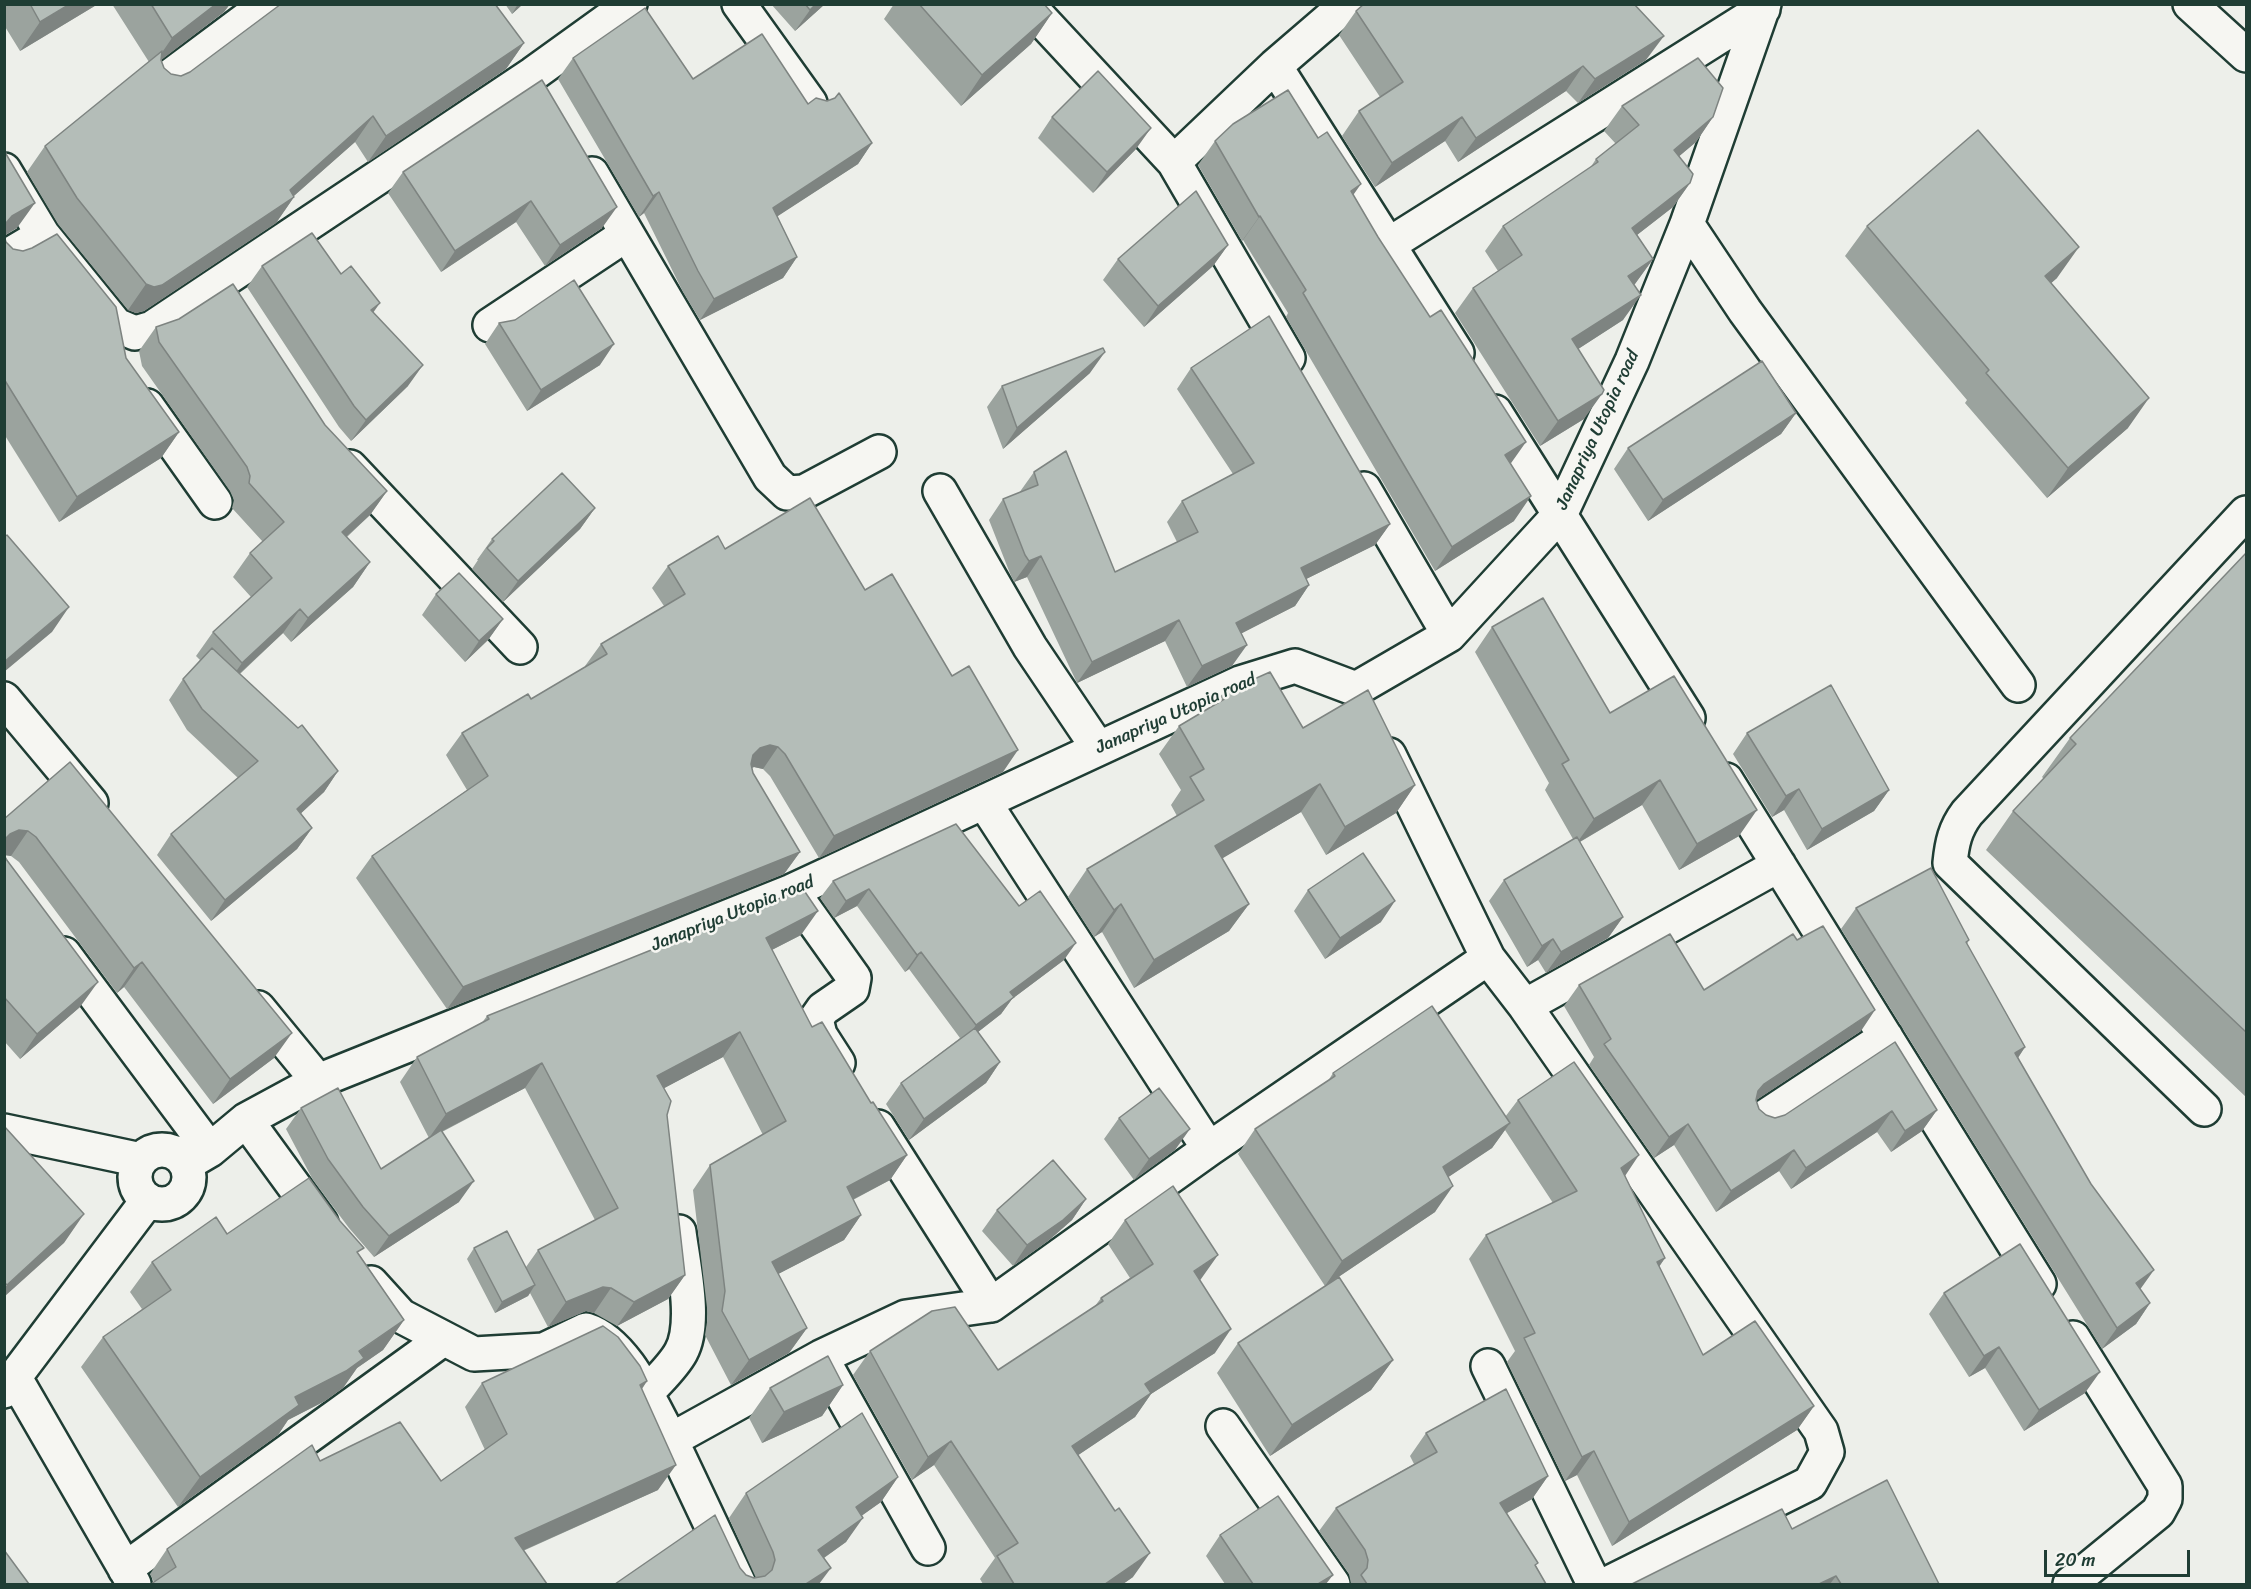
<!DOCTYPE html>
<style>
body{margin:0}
#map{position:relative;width:2251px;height:1589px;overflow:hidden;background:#edefea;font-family:Sriracha,sans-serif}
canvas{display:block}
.frame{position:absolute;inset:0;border:6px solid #1f3d34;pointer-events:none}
.scale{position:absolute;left:2044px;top:1550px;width:146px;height:27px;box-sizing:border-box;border:3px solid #1f3d34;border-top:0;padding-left:8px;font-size:18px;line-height:21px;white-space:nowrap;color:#1f3d34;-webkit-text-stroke:4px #f6f6f2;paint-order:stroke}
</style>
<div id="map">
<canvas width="2251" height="1589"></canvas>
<div class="frame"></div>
<div class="scale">20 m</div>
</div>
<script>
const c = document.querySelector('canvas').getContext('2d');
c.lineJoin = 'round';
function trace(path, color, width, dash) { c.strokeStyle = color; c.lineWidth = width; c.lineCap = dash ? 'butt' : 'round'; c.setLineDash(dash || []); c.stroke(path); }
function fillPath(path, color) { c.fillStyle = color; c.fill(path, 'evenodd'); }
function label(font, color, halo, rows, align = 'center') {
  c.font = font + ' Sriracha,sans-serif'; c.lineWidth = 5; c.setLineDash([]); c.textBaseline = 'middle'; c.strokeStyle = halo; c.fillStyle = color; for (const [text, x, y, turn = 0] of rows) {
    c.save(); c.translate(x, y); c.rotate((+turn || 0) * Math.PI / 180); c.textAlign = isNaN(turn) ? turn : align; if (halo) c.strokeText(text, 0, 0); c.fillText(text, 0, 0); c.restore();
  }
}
const street = new Path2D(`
 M739 4 810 103
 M1027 4 1174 162 1288 358
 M2190 4 2246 55
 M1275 66 1457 353
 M161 83 267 4
 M1174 162 1275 66 1347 4
 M4 170 43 235 116 325 135 333 152 328 533 74 630 4
 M592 174 770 477 787 493 804 492 879 452
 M1687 224 1745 311 2018 685
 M1388 245 1763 9
 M4 258 43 235
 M490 325 627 234
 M147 406 215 502
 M1495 412 1688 718
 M350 467 520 647
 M1364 489 1449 635
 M940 491 1030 647 1098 748
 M4 699 91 803
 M1389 755 1488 958 1525 1006 1821 1431 1827 1452 1810 1483 1607 1584
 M1726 780 2039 1284
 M984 802 1209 1149
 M792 891 854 978 852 989 823 1009 816 1019 820 1035 838 1063
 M64 954 210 1150
 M1525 1006 1779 865
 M258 1008 318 1081
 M2204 1109 1950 863C1952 843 1955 829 1967 813L2246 513
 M246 1120 321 1223
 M1760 1120 1886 1037
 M878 1127 991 1305
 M4 1131 141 1160
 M135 1177a27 27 0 1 1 54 0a27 27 0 1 1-54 0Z
 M186 1164 210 1150 246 1120 318 1081 792 891 1240 683 1295 666 1356 689 1449 635 1561 513 1632 361 1687 224 1764 4
 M371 1283 401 1316 474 1354 544 1350 586 1330C627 1343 651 1405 671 1440
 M821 1357 928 1548
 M1488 1366 1594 1584
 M15 1378 134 1584
 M4 1391 148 1200
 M645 1395C657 1381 673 1367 681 1352 697 1323 683 1264 679 1232
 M1223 1426 1333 1584
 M125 1569 443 1339
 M739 1584 671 1440 821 1357 906 1317 991 1305 1209 1149 1488 958
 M2070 1584 2158 1512 2165 1499V1486L2073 1338`);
trace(street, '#1f3d34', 38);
trace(street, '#f6f6f2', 33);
fillPath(new Path2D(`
 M4 4H98L20 51 4 25Z
 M112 4H230L224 12 161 60 164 68 171 74 181 76 524 43 506 69 368 162 355 142 294 196V197L276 223 144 311 136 313 128 310 58 224 27 172 45 146 149 62Z
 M505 4H523L512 14Z
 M771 4H825L795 31Z
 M894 4H1044L1052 13 1031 44 961 106 884 19Z
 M1356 11 1646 60 1578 103 1566 91 1458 162 1445 141 1375 187 1342 136 1359 111 1380 97 1339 35Z
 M573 58 693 79 808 104 872 143 858 164 777 216 797 257 783 278 700 320 683 292 644 213 639 217 558 79Z
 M542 80 602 228 545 266 516 222 441 272 388 193 403 172Z
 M1622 106 1713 117 1696 142 1679 156 1690 183 1673 207 1637 235 1653 259 1634 285 1623 320 1578 349 1584 419 1540 446 1455 313 1473 288 1498 271 1485 251 1503 226 1590 168 1596 159 1616 144 1604 131Z
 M1052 117 1136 149 1093 193 1038 138Z
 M1215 141 1353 195 1510 463 1514 521 1435 571 1286 317 1288 313 1243 240 1242 241 1198 165Z
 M1867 226 2057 278 2051 283 2128 428 2047 498 1965 403 1967 400 1845 256Z
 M4 236 6 242 126 358 179 432 161 458 59 522 4 434Z
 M1228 245 1213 266 1144 327 1103 280 1118 259Z
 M262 266 341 274 373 312 408 386 351 441 339 427 247 287Z
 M515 320 600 365 527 411 485 344 499 323Z
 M156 327 325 425 387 491 370 515 347 537 370 562 353 587 291 642 283 633 240 674 338 771 324 792 301 813 312 828 297 849 211 921 157 855 171 834 238 778 187 730 169 700 183 679 200 660 196 656 213 632 251 597 233 577 250 553 263 542 232 508 234 500 230 491 142 366 139 351Z
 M1191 368 1390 524 1375 545 1306 579 1309 585 1295 606 1241 633 1232 666 1187 687 1165 641 1077 683 1027 577 1014 582 1011 576 989 520 1003 499 1019 493 1034 472 1115 572 1177 542 1167 522 1182 501 1233 474 1177 389Z
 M1090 373 1003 449 987 407 1002 386Z
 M1796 413 1781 434 1648 521 1614 469 1628 448Z
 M595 508 580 529 503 602 472 569 478 560H477L492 539Z
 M725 549 865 590 1003 772 819 858 770 776 763 769 754 767 752 768 753 773 800 852 784 874 447 1009 356 878 372 856 467 790 446 755 462 733 531 699 586 667 585 666 601 644 664 606 652 588 668 566Z
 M2247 552V1098L1986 850 2013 811 2044 779 2042 777 2070 738Z
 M436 594 503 619 488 640 465 662 422 615Z
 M1492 627 1610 713 1739 836 1679 870 1642 805 1580 842 1623 917 1608 938 1546 973 1538 960 1527 967 1489 901 1504 880 1573 839 1545 790 1549 783 1475 652Z
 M1223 693 1303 728 1415 785 1396 813 1326 855 1301 812 1222 858 1249 904 1229 931 1134 988 1102 932 1094 937 1068 897 1087 869 1177 816 1171 805 1181 790 1159 754 1179 726 1214 705Z
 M1747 733 1889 790 1874 811 1807 850 1784 810 1772 817 1733 754Z
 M70 762 274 1058 213 1104 124 987 117 993 19 862 11 856 5 855 80 1007 20 1059 4 1041V819Z
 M833 881 1019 906 1064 960 1012 999 1001 1014 978 1032 1000 1062 986 1083 909 1140 886 1104 901 1083 960 1038 909 969 905 972 857 906 834 918 820 898Z
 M1308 890 1381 922 1325 959 1294 911Z
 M1856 908 1969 940 1967 944 2025 1047 2018 1058 2140 1289 2150 1303 2136 1324 2102 1349 1841 929Z
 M801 935 772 950 812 1027 871 1103 907 1155 890 1180 853 1200 861 1215 844 1240 778 1274 807 1328 789 1353 731 1385 705 1335 708 1316 693 1190 710 1165 763 1135 723 1057 664 1088 685 1275 668 1299 617 1326 594 1313 586 1311 548 1327 530 1293 528 1296 495 1313 467 1259 474 1248 526 1267 538 1250 595 1220 525 1088 442 1132 459 1202 374 1257 349 1228 313 1180 286 1129 301 1108 381 1169 429 1138 400 1082 417 1057 481 1024 487 1016Z
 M1579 985 1704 990 1861 1031 1756 1100 1759 1109 1766 1115 1775 1118 1785 1115 1937 1110 1922 1131 1891 1152 1877 1132 1791 1189 1779 1171 1716 1212 1674 1145 1654 1158 1589 1065 1594 1057 1564 1006Z
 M1333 1073 1505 1117 1518 1100 1625 1176 1665 1258 1659 1267 1703 1355 1814 1406 1797 1430 1612 1546 1577 1475 1565 1481 1507 1362 1515 1351 1469 1259 1486 1235 1553 1203 1505 1130 1492 1148 1448 1177 1435 1212 1325 1286 1238 1154 1255 1129 1328 1081Z
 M1119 1118 1175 1150 1134 1180 1104 1139Z
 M1086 1199 1072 1220 1048 1241 1013 1266 982 1231 997 1210Z
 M1125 1220 1201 1279 1200 1280 1215 1353 1151 1394 1135 1417 1078 1455 1133 1577 1123 1584H983L980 1579 995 1558 934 1465 912 1480 853 1375 870 1351 998 1370 1095 1306 1101 1298 1130 1278 1108 1244Z
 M227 1234 359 1254 404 1320 383 1350 357 1368 343 1388 325 1401 288 1420 278 1435 178 1507 81 1367 103 1337 142 1309 130 1292 152 1262Z
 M1944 1293 2085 1393 2024 1431 1985 1368 1969 1377 1929 1314Z
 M1238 1343 1393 1360 1371 1390 1270 1456 1217 1373Z
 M647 1381 642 1389 658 1490 523 1551 154 1582 150 1574 167 1549 320 1461 441 1481 485 1450 465 1407 482 1383Z
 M843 1385 822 1416 762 1443 749 1418 770 1388Z
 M1426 1433 1548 1476 1532 1499 1507 1513 1546 1584H1351L1349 1574 1319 1531 1336 1508 1414 1464 1410 1456Z
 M898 1477 881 1502 862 1515 846 1542 824 1558 819 1584H615L740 1568 746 1575 754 1578H756L729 1518 746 1493Z
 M1792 1529 1939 1584H1632Z
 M1220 1535 1326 1584H1225L1206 1556Z`), '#9ba39e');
fillPath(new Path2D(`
 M70 4H98L20 51 40 22Z
 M216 4H230L224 12 152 67 172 38Z
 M518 4H523L512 14Z
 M816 4H825L795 31 810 10Z
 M1052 13 1031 44 961 106 982 75Z
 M1664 36 1646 60 1578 103 1595 79Z
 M524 43 506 69 368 162 386 136Z
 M1583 66 1566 91 1458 162 1476 138Z
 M373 116 355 142 288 201 294 197 276 223 144 311 136 313 128 310 146 284 290 190Z
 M1462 117 1445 141 1375 187 1392 163Z
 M1713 117 1696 142 1657 175 1674 150Z
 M1151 128 1136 149 1093 193 1107 172Z
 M872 143 858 164 758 229 773 208Z
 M1690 183 1673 207 1615 252 1632 228Z
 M1361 184 1344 208 1351 191Z
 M659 192 644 213 639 217 653 196Z
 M531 201 516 222 441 272 455 251Z
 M35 203 17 228 4 236V225L12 216Z
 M617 207 602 228 545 266 560 245Z
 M1260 216 1243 240 1242 241 1259 217Z
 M1228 245 1213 266 1144 327 1158 306Z
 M2079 247 2057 278 2024 307 2045 276Z
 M797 257 783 278 700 320 714 299Z
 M1653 259 1635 284 1611 300 1628 276Z
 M1641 295 1623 320 1555 364 1572 339Z
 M380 303 365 324 371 310Z
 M614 344 600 365 527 411 541 390Z
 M1105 352 1090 373 1003 449 1017 428Z
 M423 365 408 386 351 441 366 420Z
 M1602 394 1584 419 1540 446 1558 421Z
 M2149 398 2128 428 2047 498 2068 468Z
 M1796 413 1781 434 1648 521 1663 500Z
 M179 432 161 458 59 522 77 497Z
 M1526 442 1509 466 1505 455Z
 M387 491 370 515 325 556 342 532Z
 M1531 496 1514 521 1435 571 1452 547Z
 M595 508 580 529 503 602 518 581Z
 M1390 524 1375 545 1286 589 1301 568Z
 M1041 556 1027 577 1014 582 1029 561Z
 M370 562 353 587 291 642 308 618Z
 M1309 585 1295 606 1221 644 1236 623Z
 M69 607 52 632 4 672V662Z
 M300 609 283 633 225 687 242 663Z
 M503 619 488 640 465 662 479 641Z
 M1179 620 1165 641 1077 683 1092 662Z
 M1247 645 1232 666 1187 687 1202 666Z
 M770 745 778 747 763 769 754 767 745 770 753 755 760 748Z
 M1018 750 1003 772 819 858 834 836Z
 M338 771 324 792 283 830 297 809Z
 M1660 780 1642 805 1576 844 1594 819Z
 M1320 784 1301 812 1196 874 1215 846Z
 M1415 785 1396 813 1326 855 1345 827Z
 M1799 789 1784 810 1772 817 1786 796Z
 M1889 790 1874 811 1807 850 1822 829Z
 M1757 810 1739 836 1679 870 1697 844Z
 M312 828 297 849 211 921 225 900Z
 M19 830 28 831 11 856 4 855V840L10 834Z
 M800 852 784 874 447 1009 463 987Z
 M869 889 857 906 834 918 846 901Z
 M1395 901 1381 922 1325 959 1340 938Z
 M1121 904 1102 932 1094 937 1114 910Z
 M1249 904 1229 931 1134 988 1154 960Z
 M818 911 801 935 748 962 766 938Z
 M1623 917 1608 938 1546 973 1561 952Z
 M1553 939 1538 960 1527 967 1542 946Z
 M1076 943 1064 960 1012 999 1001 1014 964 1043 976 1025 1010 992Z
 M921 952 909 969 905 972 917 955Z
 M142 962 124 987 117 993 134 968Z
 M98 982 80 1007 20 1059 37 1034Z
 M1875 1010 1861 1031 1749 1105 1758 1091 1764 1084Z
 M740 1032 723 1057 640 1101 657 1076Z
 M292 1033 274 1058 213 1104 230 1079Z
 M2025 1047 2011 1068 2015 1053Z
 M1000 1062 986 1083 909 1140 924 1119Z
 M542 1063 525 1088 429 1138 446 1114Z
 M1937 1110 1922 1131 1891 1152 1905 1131Z
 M1892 1111 1877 1132 1791 1189 1806 1168Z
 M1510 1123 1492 1148 1426 1192 1443 1167Z
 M1688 1124 1674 1145 1654 1158 1669 1137Z
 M1190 1129 1175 1150 1134 1180 1149 1159Z
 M1794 1150 1779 1171 1716 1212 1731 1191Z
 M907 1155 890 1180 829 1212 847 1187Z
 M1639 1155 1623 1179 1621 1168Z
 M474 1181 459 1202 374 1257 389 1236Z
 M1453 1186 1435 1212 1325 1286 1342 1261Z
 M1086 1199 1072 1220 1048 1241 1013 1266 1027 1245Z
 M84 1214 64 1243 4 1297V1288L7 1285Z
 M861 1215 844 1240 755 1286 772 1262Z
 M1218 1255 1201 1279 1178 1295 1194 1271Z
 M1665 1258 1648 1282 1657 1262Z
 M2154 1270 2139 1291 2136 1283Z
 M685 1275 668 1299 617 1326 634 1302Z
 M535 1285 528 1296 495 1313 502 1302Z
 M603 1287 611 1288 594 1313 586 1311 548 1327 566 1302Z
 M2150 1303 2136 1324 2102 1349 2117 1328Z
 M404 1320 383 1350 357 1368 343 1388 325 1401 288 1420 278 1435 178 1507 200 1477 295 1397Z
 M807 1328 789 1353 731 1385 749 1360Z
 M1231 1329 1215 1353 1151 1394 1135 1417 1056 1470 1072 1446 1145 1384Z
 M1999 1347 1985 1368 1969 1377 1984 1356Z
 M1393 1360 1371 1390 1270 1456 1292 1425Z
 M2100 1372 2085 1393 2024 1431 2039 1410Z
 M647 1381 630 1406 640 1385Z
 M843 1385 822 1416 762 1443 784 1412Z
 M1814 1406 1797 1430 1612 1546 1629 1522Z
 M951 1441 934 1465 912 1480 928 1457Z
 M1594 1451 1577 1475 1565 1481 1582 1457Z
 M676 1465 658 1490 497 1562 515 1538Z
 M1548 1476 1532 1499 1484 1526 1500 1503Z
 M898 1477 881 1502 839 1532 856 1507Z
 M863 1518 846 1542 801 1574 818 1550Z
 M1150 1553 1133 1577 1123 1584H1105Z
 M831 1568 819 1584H806Z
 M1333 1575 1326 1584H1318Z
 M1836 1576 1830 1584H1819Z`), '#7e8481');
const building = new Path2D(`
 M30 4H70L40 22Z
 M151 4H216L172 38Z
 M281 4H495L524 43 386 136 373 116 290 190 294 197 162 285 154 287 146 284 77 198 45 146 162 51 161 60 164 68 171 74 181 76 190 72Z
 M805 4H816L810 10Z
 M919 4H1044L1052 13 982 75Z
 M1364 4H1634L1664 36 1595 79 1583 66 1476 138 1462 117 1392 163 1359 111 1403 82 1356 11Z
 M645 8 693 79 762 34 808 104 816 98 827 101 835 98 839 93 872 143 773 208 797 257 714 299 698 271 659 192 653 196 573 58Z
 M1698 58 1723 88 1713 117 1674 150 1693 174 1690 183 1632 228 1653 259 1628 276 1641 295 1572 339 1604 390 1602 394 1558 421 1473 288 1522 255 1503 226 1598 162 1596 159 1639 125 1622 106Z
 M1098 71 1151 128 1107 172 1052 117Z
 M542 80 617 207 560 245 531 201 455 251 403 172Z
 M1288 90 1318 138 1327 132 1361 184 1351 191 1378 237 1430 317 1441 310 1526 442 1505 455 1531 496 1452 547 1303 293 1306 290 1260 216 1259 217 1215 141 1233 124Z
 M1978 130 2079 247 2045 276 2149 398 2068 468 1986 373 1989 370 1867 226Z
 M4 145 6 154 35 203 12 216 6 223 4 228Z
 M1196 191 1228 245 1158 306 1118 259Z
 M312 233 341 274 351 266 380 303 371 310 423 365 366 420 354 406 262 266Z
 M57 234 116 307 126 358 179 432 77 497 4 379V236L6 242 13 249 23 251 32 248Z
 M574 280 614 344 541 390 499 323 515 320Z
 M233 284 325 425 387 491 342 532 370 562 308 618 300 609 242 663 213 632 272 578 250 553 284 522 249 483 250 476 247 467 159 342 156 327 179 319Z
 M1269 316 1390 524 1301 568 1309 585 1236 623 1247 645 1202 666 1179 620 1092 662 1041 556 1029 561 1025 555 1003 499 1038 485 1034 472 1066 451 1115 572 1198 532 1182 501 1254 463 1191 368Z
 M1103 348 1105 352 1017 428 1002 386Z
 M1762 361 1796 413 1663 500 1628 448Z
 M562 473 595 508 518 581 487 548 494 541 492 539Z
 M810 498 865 590 892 574 952 676 969 666 1018 750 834 836 785 754 778 747 770 745 760 748 753 755 751 764 753 773 800 852 463 987 372 856 488 776 462 733 528 694 531 699 607 654 601 644 685 594 668 566 718 536 725 549Z
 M7 535 69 607 4 662V537Z
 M2247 552V1033L2013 811 2076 744 2070 738Z
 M459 573 503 619 479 641 436 594Z
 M1543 598 1610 713 1674 676 1757 810 1697 844 1660 780 1594 819 1562 764 1569 760 1492 627Z
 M212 648 298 728 302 725 338 771 297 809 312 828 225 900 171 834 258 761 202 709 183 679Z
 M1270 672 1303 728 1368 690 1415 785 1345 827 1320 784 1215 846 1249 904 1154 960 1121 904 1114 910 1087 869 1204 800 1190 777 1204 769 1179 726 1226 698 1223 693Z
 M1831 685 1889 790 1822 829 1799 789 1786 796 1747 733Z
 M70 762 292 1033 230 1079 142 962 134 968 36 837 28 831 19 830 10 834 4 840V819Z
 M956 824 1019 906 1040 891 1076 943 1010 992 1014 997 976 1025 921 952 917 955 869 889 846 901 833 881Z
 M1577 837 1623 917 1561 952 1553 939 1542 946 1504 880Z
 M1363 853 1395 901 1340 938 1308 890Z
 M4 855 6 859 98 982 37 1034 4 997Z
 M1931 868 1969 940 1966 942 2025 1047 2015 1053 2091 1184 2154 1270 2136 1283 2150 1303 2117 1328 1856 908Z
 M803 889 818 911 766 938 812 1027 822 1022 871 1103 873 1102 907 1155 847 1187 861 1215 772 1262 807 1328 749 1360 722 1311 725 1291 710 1165 786 1121 740 1032 657 1076 671 1101 667 1115 685 1275 634 1302 611 1288 603 1287 566 1302 538 1250 618 1208 542 1063 446 1114 417 1057 489 1019 487 1016Z
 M1823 926 1875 1010 1764 1084 1758 1091 1756 1100 1759 1109 1766 1115 1775 1118 1785 1115 1895 1042 1937 1110 1905 1131 1892 1111 1806 1168 1794 1150 1731 1191 1688 1124 1669 1137 1604 1044 1611 1039 1579 985 1670 934 1704 990 1793 934 1797 940Z
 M1432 1006 1510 1123 1443 1167 1453 1186 1342 1261 1255 1129 1335 1076 1333 1073Z
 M975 1028 1000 1062 924 1119 901 1083Z
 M1574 1062 1639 1155 1621 1168 1665 1258 1657 1262 1703 1355 1755 1321 1814 1406 1629 1522 1594 1451 1582 1457 1524 1338 1535 1333 1486 1235 1577 1191 1518 1100Z
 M338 1088 381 1169 441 1130 474 1181 389 1236 363 1207 328 1159 301 1108Z
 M1159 1088 1190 1129 1149 1159 1119 1118Z
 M4 1126 84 1214 7 1285 4 1282Z
 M1053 1160 1086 1199 1063 1220 1027 1245 997 1210Z
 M309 1178 340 1221 364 1248 357 1252 404 1320 359 1351 364 1358 346 1371 295 1397 299 1405 200 1477 103 1337 171 1290 152 1262 216 1217 227 1234Z
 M1173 1186 1218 1255 1194 1271 1231 1329 1145 1384 1151 1393 1072 1446 1115 1511 1119 1508 1150 1553 1105 1584H1014L997 1556 1018 1543 951 1441 928 1457 870 1351 932 1311 955 1307 998 1370 1103 1301 1101 1298 1153 1264 1125 1220Z
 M507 1231 535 1285 502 1302 474 1248Z
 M2020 1244 2100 1372 2039 1410 1999 1347 1984 1356 1944 1293Z
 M1339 1277 1393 1360 1292 1425 1238 1343Z
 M603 1326 618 1337 640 1366 647 1381 640 1385 676 1465 515 1538 547 1584H151L176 1567 167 1549 312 1445 320 1461 400 1422 441 1481 507 1434 482 1383Z
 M828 1356 843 1385 784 1412 770 1388Z
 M1506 1389 1548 1476 1500 1503 1538 1563 1535 1565 1546 1584H1367L1361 1575 1367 1568 1368 1560 1365 1550 1336 1508 1437 1452 1426 1433Z
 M862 1413 898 1477 856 1507 863 1518 818 1550 831 1568 806 1584H615L715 1515 740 1568 746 1575 754 1578 765 1576 772 1570 775 1560 773 1552 746 1493Z
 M1887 1480 1939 1584H1841L1836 1576 1819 1584H1632L1782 1509 1792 1529Z
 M1278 1496 1333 1575 1318 1584H1253L1220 1535Z
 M4 1550 29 1584H4Z`);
fillPath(building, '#b4bdb8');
trace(building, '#7e8481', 1.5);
label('18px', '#1f3d34', '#f6f6f2', [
 ["Janapriya Utopia road",1598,430,-65],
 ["Janapriya Utopia road",1176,714,-24],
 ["Janapriya Utopia road",733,914,-22]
]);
</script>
